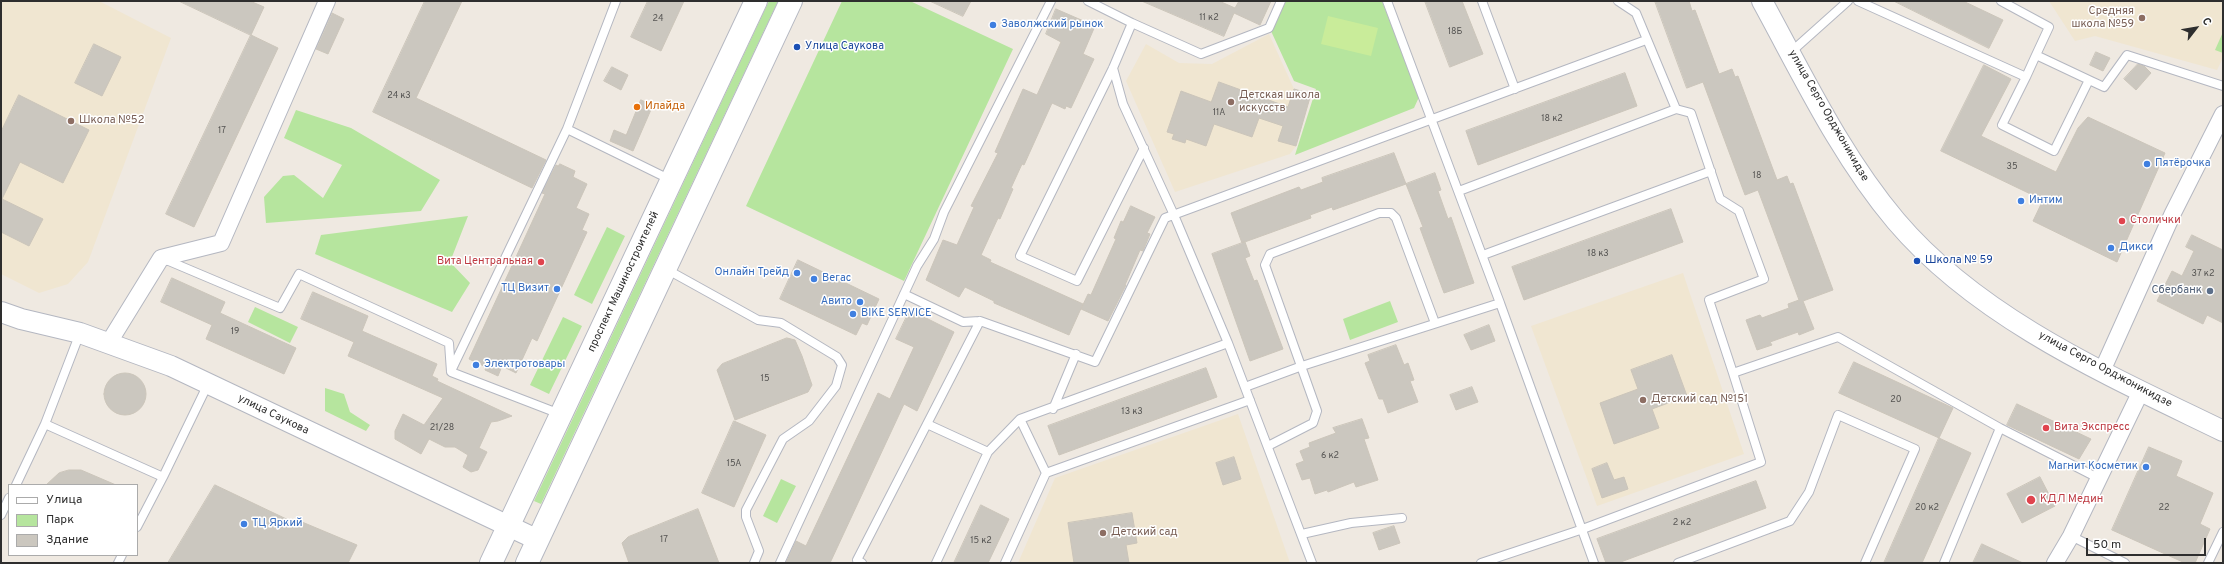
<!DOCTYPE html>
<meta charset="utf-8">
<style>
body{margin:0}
#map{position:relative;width:2224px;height:564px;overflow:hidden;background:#efe9e1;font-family:Overpass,sans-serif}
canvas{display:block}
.frame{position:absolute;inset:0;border:2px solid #2e2e2e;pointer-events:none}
.legend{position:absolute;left:8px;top:484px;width:130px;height:72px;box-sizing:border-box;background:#fff;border:1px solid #ababab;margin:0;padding:5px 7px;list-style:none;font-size:12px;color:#2e2e2e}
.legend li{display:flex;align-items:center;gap:8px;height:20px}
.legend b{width:20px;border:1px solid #ababab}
.north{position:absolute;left:2176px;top:8px;width:40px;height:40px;-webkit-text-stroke:3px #fff;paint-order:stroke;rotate:59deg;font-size:11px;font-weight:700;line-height:16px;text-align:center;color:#2e2e2e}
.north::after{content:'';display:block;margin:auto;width:14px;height:18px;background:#2e2e2e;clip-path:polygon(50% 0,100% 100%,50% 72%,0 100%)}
.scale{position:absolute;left:2086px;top:538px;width:120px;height:18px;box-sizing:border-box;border:2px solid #2e2e2e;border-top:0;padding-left:5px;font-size:12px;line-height:14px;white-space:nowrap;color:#2e2e2e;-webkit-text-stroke:3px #fff;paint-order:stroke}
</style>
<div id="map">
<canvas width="2224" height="564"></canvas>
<div class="frame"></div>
<ul class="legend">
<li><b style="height:5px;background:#fff"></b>Улица</li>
<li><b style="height:11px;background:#b6e59e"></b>Парк</li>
<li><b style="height:11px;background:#cbc7bf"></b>Здание</li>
</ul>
<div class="north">С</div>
<div class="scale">50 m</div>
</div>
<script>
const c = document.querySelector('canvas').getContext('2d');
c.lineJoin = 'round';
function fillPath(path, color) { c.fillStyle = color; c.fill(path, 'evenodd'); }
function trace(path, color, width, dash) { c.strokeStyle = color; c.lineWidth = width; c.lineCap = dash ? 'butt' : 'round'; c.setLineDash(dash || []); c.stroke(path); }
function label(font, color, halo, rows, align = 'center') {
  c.font = font + ' Overpass,sans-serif'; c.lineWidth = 3; c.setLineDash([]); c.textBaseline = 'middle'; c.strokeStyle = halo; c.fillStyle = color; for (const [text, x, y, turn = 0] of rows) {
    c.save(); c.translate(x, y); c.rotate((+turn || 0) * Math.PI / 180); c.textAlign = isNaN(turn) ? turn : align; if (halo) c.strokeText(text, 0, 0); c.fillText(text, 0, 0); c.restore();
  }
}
fillPath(new Path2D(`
 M1 1H99L171 38 88 262 68 284 39 293 1 274Z
 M2049 1H2223V58L2217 70 2095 36 2075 41Z
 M1269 34 1294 89 1311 94 1296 146 1290 154 1175 192 1126 81 1146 44 1179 63 1212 64Z
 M1683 273 1744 454 1597 506 1531 326Z
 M1238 414 1290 563H1018L1055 478Z`), '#f0e6d1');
fillPath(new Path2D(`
 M769 1H778L541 504 534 501Z
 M842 1H910L1013 49 904 281 746 206Z
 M1286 1H1382L1419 97 1414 108 1295 155 1316 89 1294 81 1271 31Z
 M2223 32V53L2215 50Z
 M296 110 351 128 440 180 421 211 266 223 264 197 283 176 294 175 323 198 342 165 284 138Z
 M468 216 450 262 470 283 452 312 315 254 321 235Z
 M607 227 625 236 592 304 574 295Z
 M1390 301 1398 322 1350 340 1343 319Z
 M255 307 298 327 290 343 248 322Z
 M563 317 582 326 549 394 530 385Z
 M325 388 344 394 350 412 370 425 366 431 325 411Z
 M781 479 796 486 777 523 763 516Z`), '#b6e59e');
fillPath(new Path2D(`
 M1328 16 1378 28 1371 56 1321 44Z`), '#c9ec9a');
const building = new Path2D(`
 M179 1H250L264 7 251 35Z
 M425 1H462L416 98 546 160 532 188 373 112Z
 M648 1H684L661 51 631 37Z
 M930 1H971L963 16Z
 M1142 1H1219L1235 8 1239 1H1271L1260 25 1234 13 1224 36Z
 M1425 1H1462L1483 54 1450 67Z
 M1655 1H1689L1692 11 1695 10 1719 74 1732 69 1735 77 1738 76 1777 180 1787 176 1790 184 1793 183 1833 290 1803 301 1814 329 1799 335 1798 332 1770 342 1772 345 1757 350 1746 320 1760 315 1762 318 1789 308 1788 304 1799 300 1758 190 1745 195 1703 82 1687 88Z
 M1894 1H1963L2003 20 1989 48Z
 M1056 9 1095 26 1083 54 1094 59 1071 108 1066 106 1065 109 1052 103 1024 165 1022 164 1011 188 1013 189 1000 219 998 218 981 255 991 260 990 262 1083 304 1069 335 994 303V301L965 287 959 297 926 280 943 240 957 245 974 207 971 206 998 153 995 152 1023 89 1037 95 1061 42 1046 34Z
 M332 13 344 19 328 54 316 49Z
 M251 35 278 48 194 227 166 214Z
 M94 44 121 57 102 96 75 83Z
 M2096 52 2110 58 2103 71 2090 65Z
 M2138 64 2144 66 2151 73 2136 90 2124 79Z
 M1984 65 2011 79 1981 136 2056 172 2078 128 2088 117 2165 153 2117 262 2033 221 2043 200 1941 151Z
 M612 67 628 75 621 90 604 81Z
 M1625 73 1637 106 1478 165 1466 131Z
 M1219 82 1288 107 1294 89 1311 94 1296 146 1278 141 1283 126 1259 118 1252 137 1214 124 1206 146 1186 139 1185 143 1172 139 1174 134 1167 132 1181 91 1211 102Z
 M19 95 89 130 63 183 20 162 2 199 43 219 29 246 1 232V132Z
 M641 100 653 105 633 151 610 141 614 130 626 135Z
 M1394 153 1406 184 1333 210 1332 207 1310 215 1311 218 1242 243 1231 213 1299 187 1301 190 1323 182 1322 178Z
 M560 164 575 171 573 177 587 184 576 208 589 214 582 230 587 232 537 341 532 338 516 373 502 366 498 376 485 370 486 367 469 359 545 194 542 193 556 165 558 166Z
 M1435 173 1441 190 1438 191 1448 219 1451 217 1474 283 1444 293 1420 228 1423 227 1406 184Z
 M1131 206 1155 217 1147 233 1150 234 1143 251 1140 250 1125 285H1126L1108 321 1081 309 1088 294 1091 295 1116 239 1114 238 1121 221 1123 222Z
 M1671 209 1683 242 1524 300 1512 267Z
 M2192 235 2223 250V323L2207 315 2203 324 2157 301 2172 271 2182 276 2194 251 2186 247Z
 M1245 242 1250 256 1245 258 1254 281 1257 280 1283 349 1250 361 1212 254Z
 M798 260 879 299 867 325 862 323 856 335 780 299Z
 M172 278 225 302 220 313 296 348 284 374 206 339 212 325 161 302Z
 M313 292 368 316 362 331 437 364 432 376 438 379 437 381 512 416 498 421 491 422 479 448 487 452 478 470 471 472 463 467 468 455 455 447H445L429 439 421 454 395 439V431L403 414 424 425 443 398 348 356 354 342 301 319Z
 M910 310 954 332 917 411 904 404 830 563H786L796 541 806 546 878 393 890 399 914 347 896 339Z
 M1489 325 1495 341 1471 350 1464 335Z
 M787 338 795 340 802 356 812 385 808 392 735 420 717 370 722 364Z
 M1396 345 1404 365 1408 363 1414 380 1410 381 1418 402 1388 413 1383 399H1379L1365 363 1370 361 1368 355Z
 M1672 355 1687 396 1652 409 1659 428 1614 444 1600 403 1638 389 1631 370Z
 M1854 362 1953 408 1939 438 1839 393Z
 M1206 368 1217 397 1059 455 1048 426Z
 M104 394a21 21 0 1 1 42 0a21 21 0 1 1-42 0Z
 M1472 387 1478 402 1456 410 1450 395Z
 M2017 404 2091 439 2079 459 2007 425Z
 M1362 419 1369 438 1364 439 1378 480 1356 487 1354 482 1328 492 1327 490 1315 494 1310 478 1302 480 1296 464 1304 461 1300 451 1310 447 1309 443 1336 433 1333 428Z
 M734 421 766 435 734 507 702 493Z
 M1939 438 1971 453 1922 563H1884Z
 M2149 447 2182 461 2176 476 2213 493 2200 524 2210 529 2195 563H2185L2112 530Z
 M1234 457 1241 479 1223 485 1216 463Z
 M1607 463 1614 480 1624 477 1628 489 1602 498 1592 469Z
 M69 470H81L116 485H46L59 473Z
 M2040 477 2055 506 2022 523 2007 494Z
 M1756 481 1766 508 1618 563H1606L1597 539Z
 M215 485 299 525 302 522 357 545 348 563H168Z
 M981 505 1009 519 988 563H954Z
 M698 509 719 563H629L622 543 628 537Z
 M1132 513 1137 543 1126 545 1129 563H1074L1068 523Z
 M1394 526 1400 543 1379 550 1373 533Z
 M1982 544 2023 563H1973Z`);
fillPath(building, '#cbc7bf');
trace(building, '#cbc5ba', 1);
const service = new Path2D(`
 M616 1 567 129 671 180
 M1088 1 1132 23 1113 68 1020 256 1077 281 1144 148
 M1387 1 1500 303
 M1482 1 1515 89
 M1618 1 1636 13 1676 109 1691 113 1720 199 1739 211 1764 279 1709 300 1733 373
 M1858 1 2026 77 2002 125 2054 151 2089 80 2036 55 2049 27 2001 1
 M1132 23 1201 54 1269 28 1281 1
 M1791 52 1848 1
 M1113 68 1123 104 1174 215 1228 343
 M2026 77 2036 55
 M2089 80 2104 87 2127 55 2223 86
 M1459 191 1676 109
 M1483 255 1711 171
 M164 259 280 308 299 274 449 343 451 372 560 414
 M666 269 758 320 781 323 837 357 842 365 836 386 809 421 783 439 746 510V517L759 551 754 563
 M904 294 963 322 980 321 1095 362 1165 218 1646 40
 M80 333 45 424 163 477 137 527
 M451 371 567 129
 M1245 387 1302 366 1500 303 1594 563
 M1053 409 1076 354
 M1020 419 1046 473
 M927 424 988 452
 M1268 446 1313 423 1317 411 1265 265 1270 254 1379 213H1391L1396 218 1435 323
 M163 477 208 384
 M16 485 45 424
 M1 515 9 498
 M1302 534 1351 523 1402 518
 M2071 536 2125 563
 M118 563 122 555
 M780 563 917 266 934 239 944 212 1051 1
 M862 563 857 560 980 321
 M936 563 988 452 1020 419 1228 343 1312 563
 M1005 563 1046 473 1250 400
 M1481 563 1580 530 1761 462 1733 373 1838 337 2000 428 2098 478
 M1678 563 1790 521 1809 492 1838 415 1915 449 1865 563
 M1944 563 2000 428
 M2208 563 2223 532`);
const minor = new Path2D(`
 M108 344 161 258 221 243 327 1
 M2102 371 2173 213 2223 114
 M2055 563 2071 536 2141 391`);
const tertiary = new Path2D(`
 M1762 1C1803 76 1841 156 1896 221 1979 319 2110 376 2223 431
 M1 312 21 319 80 333 171 366 538 540`);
const secondary = new Path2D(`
 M491 563 756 1
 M527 563 791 1`);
trace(service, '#b4b7c1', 10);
trace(minor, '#b4b7c1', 18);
trace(tertiary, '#b4b7c1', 22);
trace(secondary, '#b4b7c1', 24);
trace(service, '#fff', 8);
trace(minor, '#fff', 16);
trace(tertiary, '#fff', 20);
trace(secondary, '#fff', 22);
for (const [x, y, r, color] of [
 [2142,18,4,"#8d6e63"],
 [993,25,4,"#3f7fe0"],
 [797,47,4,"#1a4fb4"],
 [1231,102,4,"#8d6e63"],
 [637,107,4,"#e8710a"],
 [71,121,4,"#8d6e63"],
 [2147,164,4,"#3f7fe0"],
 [2021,201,4,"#3f7fe0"],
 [2122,221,4,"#e0444e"],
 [2111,248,4,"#3f7fe0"],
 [1917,261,4,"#1a4fb4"],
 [541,262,4,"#e0444e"],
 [797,273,4,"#3f7fe0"],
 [814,279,4,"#3f7fe0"],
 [557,289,4,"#3f7fe0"],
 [2210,291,4,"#5c6f8a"],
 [860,302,4,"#3f7fe0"],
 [853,314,4,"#3f7fe0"],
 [476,365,4,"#3f7fe0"],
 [1643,400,4,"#8d6e63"],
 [2046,428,4,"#e0444e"],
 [2146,467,4,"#3f7fe0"],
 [2031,500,5,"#e0444e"],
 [244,524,4,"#3f7fe0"],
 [1103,533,4,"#8d6e63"]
]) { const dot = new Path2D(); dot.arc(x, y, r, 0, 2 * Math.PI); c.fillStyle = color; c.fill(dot); trace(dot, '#fff', 1.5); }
label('9px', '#555452', null, [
 ["11 к2",1209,18],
 ["24",658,19],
 ["18Б",1455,32],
 ["24 к3",399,96],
 ["11А",1219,113],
 ["18 к2",1552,119],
 ["17",222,131],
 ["35",2012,167],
 ["18",1757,176],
 ["18 к3",1598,254],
 ["37 к2",2203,274],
 ["19",235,332],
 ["15",765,379],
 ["20",1896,400],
 ["13 к3",1132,412],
 ["21/28",442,428],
 ["6 к2",1330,456],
 ["15А",734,464],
 ["20 к2",1927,508],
 ["22",2164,508],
 ["2 к2",1682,523],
 ["17",664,540],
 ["15 к2",981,541]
]);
label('11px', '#785e54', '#fff', [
 ["Средняя",2134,12,"right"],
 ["школа №59",2134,25,"right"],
 ["Детская школа",1239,96],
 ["искусств",1239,109],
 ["Школа №52",79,121],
 ["Детский сад №151",1651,400],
 ["Детский сад",1111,533]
], 'left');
label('11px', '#366cbe', '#fff', [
 ["Заволжский рынок",1001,25],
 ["Пятёрочка",2155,164],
 ["Интим",2029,201],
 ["Дикси",2119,248],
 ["Онлайн Трейд",789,273,"right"],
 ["Вегас",822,279],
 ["ТЦ Визит",549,289,"right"],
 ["Авито",852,302,"right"],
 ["BIKE SERVICE",861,314],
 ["Электротовары",484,365],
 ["Магнит Косметик",2138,467,"right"],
 ["ТЦ Яркий",252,524]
], 'left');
label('11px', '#164399', '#fff', [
 ["Улица Саукова",805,47],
 ["Школа № 59",1925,261]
], 'left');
label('11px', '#c56008', '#fff', [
 ["Илайда",645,107]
], 'left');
label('11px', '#2e2e2e', '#fff', [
 ["улица Серго Орджоникидзе",1828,116,60],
 ["проспект Машиностроителей",624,282,-65],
 ["улица Серго Орджоникидзе",2105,370,28],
 ["улица Саукова",273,415,26]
]);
label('11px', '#be3a42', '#fff', [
 ["Столички",2130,221],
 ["Вита Центральная",533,262,"right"],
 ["Вита Экспресс",2054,428],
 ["КДЛ Медин",2040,500]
], 'left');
label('11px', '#4e5e75', '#fff', [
 ["Сбербанк",2202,291]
], 'right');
</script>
